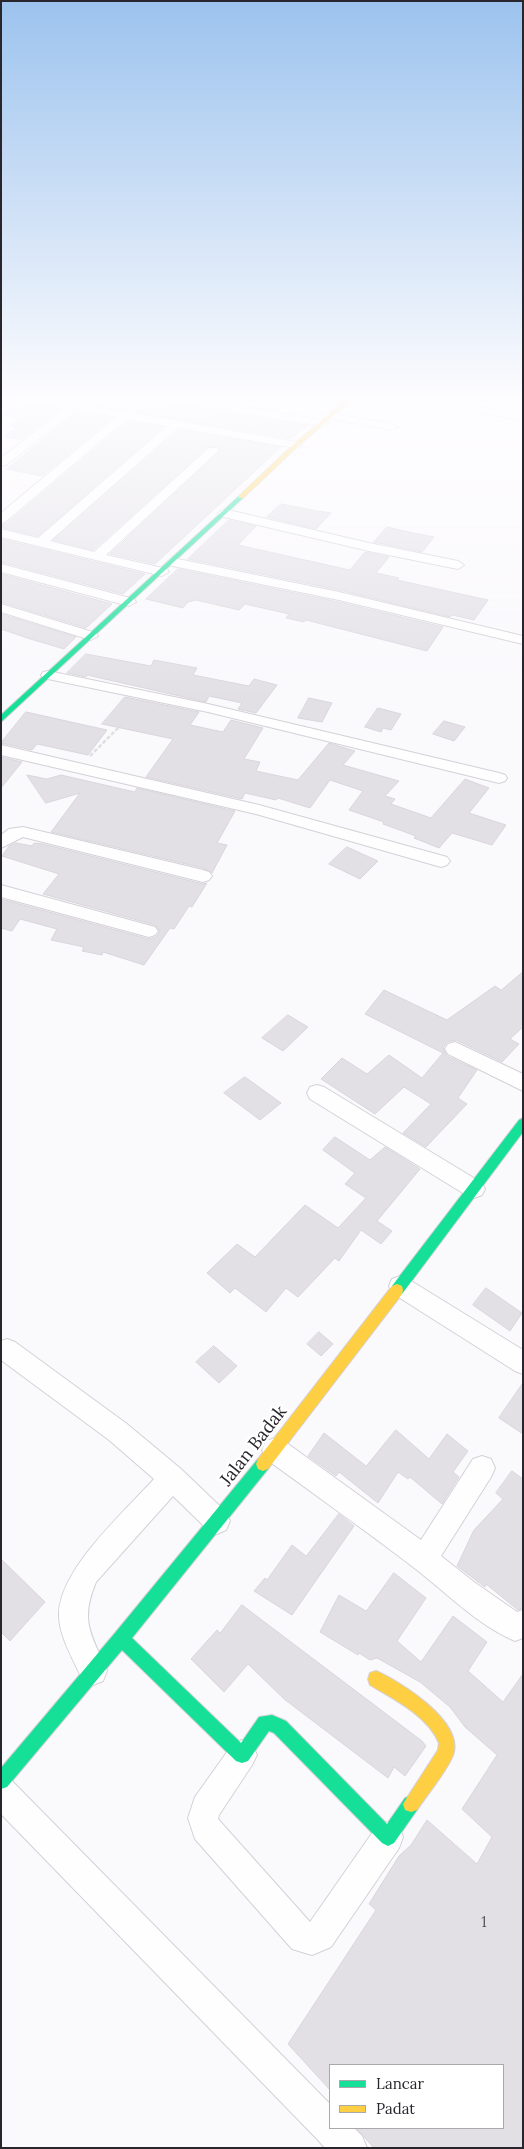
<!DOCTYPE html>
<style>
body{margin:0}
#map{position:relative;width:524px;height:2149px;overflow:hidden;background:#faf9fc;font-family:Lora,serif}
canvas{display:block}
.frame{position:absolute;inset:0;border:2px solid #28252d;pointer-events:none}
.legend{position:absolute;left:329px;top:2064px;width:175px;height:65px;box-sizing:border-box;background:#fff;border:1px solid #a9a8ab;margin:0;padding:6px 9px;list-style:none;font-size:15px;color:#28252d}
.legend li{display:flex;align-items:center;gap:10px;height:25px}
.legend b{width:25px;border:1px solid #a9a8ab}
</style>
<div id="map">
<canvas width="524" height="2149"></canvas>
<div class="frame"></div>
<ul class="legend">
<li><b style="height:6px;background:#16e098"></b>Lancar</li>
<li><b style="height:6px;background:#ffcf43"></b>Padat</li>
</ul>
</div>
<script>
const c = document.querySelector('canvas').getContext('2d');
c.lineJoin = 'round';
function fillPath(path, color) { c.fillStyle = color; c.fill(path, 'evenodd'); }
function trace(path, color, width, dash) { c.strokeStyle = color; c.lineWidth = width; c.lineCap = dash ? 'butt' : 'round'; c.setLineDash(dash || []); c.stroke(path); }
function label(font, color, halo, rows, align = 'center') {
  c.font = font + ' Lora,serif'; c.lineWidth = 5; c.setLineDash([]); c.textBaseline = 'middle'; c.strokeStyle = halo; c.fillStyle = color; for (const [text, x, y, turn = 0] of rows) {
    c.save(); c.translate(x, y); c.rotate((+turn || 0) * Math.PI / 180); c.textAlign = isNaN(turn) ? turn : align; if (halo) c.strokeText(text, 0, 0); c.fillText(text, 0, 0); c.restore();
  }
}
const building = new Path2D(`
 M49 398H137L121 410Z
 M152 398 171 403 307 425 291 439 137 412Z
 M264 398H290L276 411 254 407Z
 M20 400 25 403 61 409 21 440 5 437 17 427 11 426 20 418 2 415Z
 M77 412 112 418 42 476 7 469Z
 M128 421 163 427 38 536 1 527V525L7 523Z
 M179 430 281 447 155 564 110 554 218 453 221 450 218 447H208L93 550 54 540Z
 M281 504 312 510 331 513 316 529 267 517Z
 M229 520 256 526 238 545 350 570 365 552 389 557 376 573 399 578 397 580 488 600 474 620 452 615 450 617 339 590 188 559Z
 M387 527 409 532 434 537 422 552 374 542Z
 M1 539 145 574 123 594 1 562Z
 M178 569 339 602 443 627 427 651 306 620 304 622 286 618 289 614 245 604 239 610 196 600 188 602 183 608 146 599Z
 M1 574 112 604 86 628 1 602Z
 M1 614 76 637 64 649 27 638 1 629Z
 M86 654 151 666 154 660 197 668 193 675 249 686 254 679 277 685 256 713 238 709 242 703 209 696 206 702 87 675 86 677 67 673Z
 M125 697 199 712 190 725 223 732 231 720 263 728 244 759 260 762 256 771 298 780 329 743 355 751 343 765 399 781 385 796 395 799 391 804 431 818 465 779 489 788 469 813 506 825 492 845 452 833 439 848 414 838 416 836 383 824 384 822 349 810 363 791 330 780 310 808 278 798 276 800 245 793 242 799 146 777 173 739 102 724Z
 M309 698 332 703 322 722 298 718Z
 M378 708 401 714 391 730 383 728 381 732 365 727Z
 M26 712 107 730 88 755 37 744 32 750 1 743Z
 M444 721 465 727 454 741 433 734Z
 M1 757 22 762 1 788Z
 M27 775 47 779 61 775 135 792 137 788 235 811 217 843 227 845 212 873 203 868 51 832 80 793 46 803Z
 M16 843 32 846 34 843 43 844 203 884 207 883 192 907 189 906 174 929 170 928 144 965 103 952 102 955 82 951 84 947 51 940 57 929 20 919 12 931 1 928V899L149 939 156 937 160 931 155 925 43 894 59 874 2 856 9 846Z
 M347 847 378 861 360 879 329 864Z
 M523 972V1027L510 1039 519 1044 502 1062 456 1040 447 1042 443 1048 447 1056 477 1070 458 1098 467 1104 426 1147 403 1133 431 1104 404 1087 375 1114 321 1079 342 1058 367 1074 389 1055 422 1078 443 1053 365 1014 384 990 447 1020 495 986 501 990Z
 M288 1015 308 1027 283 1051 262 1038Z
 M245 1077 281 1103 260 1120 224 1093Z
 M335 1137 370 1160 385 1147 420 1169 377 1221 392 1231 381 1244 361 1230 339 1261 335 1258 298 1297 286 1288 266 1312 235 1288 230 1293 207 1273 237 1244 255 1257 305 1205 338 1228 366 1198 345 1184 355 1173 323 1150Z
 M486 1288 522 1313 510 1331 473 1305Z
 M319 1332 333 1344 321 1356 307 1344Z
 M214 1346 237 1366 219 1383 196 1362Z
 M523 1383V1434L499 1418Z
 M396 1430 429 1459 447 1434 468 1451 453 1472 459 1477 442 1504 410 1477 408 1479 398 1472 378 1503 339 1472 336 1476 308 1456 324 1433 366 1466Z
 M512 1471 523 1479V1608L518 1610 486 1584 485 1587 457 1566 474 1530 503 1499 496 1493Z
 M339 1514 354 1526 292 1615 254 1591 265 1578 267 1580 292 1545 306 1556Z
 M1 1559 45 1602 10 1641 1 1632Z
 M394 1573 426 1598 397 1641 421 1662 453 1616 487 1642 468 1671 503 1702 523 1674V2148H374L356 2128H503V2065H330V2090L288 2044 376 1910 369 1904 399 1856 411 1845 427 1820 477 1864 492 1837 462 1809 497 1755 465 1727 450 1707 420 1682 377 1658 370 1660 359 1653 358 1655 320 1632 339 1595 366 1611Z
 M242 1605 422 1741 426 1746 405 1776 394 1767 388 1778 284 1699 248 1664 224 1692 191 1659 217 1630 220 1633Z`);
fillPath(building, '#e2e0e5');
trace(building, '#d8d6dc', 1);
const street = new Path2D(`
 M20 398H41L122 412 139 398H150L133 413 296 442 302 445 296 448 178 428 50 541 94 552 209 448H217L219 450 217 452 106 555 167 569 169 572 162 576 1 537V529L38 538 167 426 127 419 5 522 1 523V513L116 417 77 410 6 465 1 466V458L66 408 25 401Z
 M166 398H188L322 420 328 423 322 426 171 401Z
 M471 406 523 414V420L467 411 466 409 467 407Z
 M330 413 392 424 398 427 392 430 326 418 325 416 326 414Z
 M224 509 369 543 458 561 464 565 458 569 369 551 220 516 218 513Z
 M173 558 339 592 523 636V644L339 600 168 565 167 562Z
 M1 564 134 599 136 602 129 606 1 572Z
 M1 604 96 633 98 636 91 640 1 612Z
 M48 671 208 704 499 773 505 775 507 778 505 781 499 783 208 712 43 678 41 675 43 672Z
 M1 745 259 805 447 857 450 861 447 865 441 867 256 814 1 755Z
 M23 827 203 870 209 872 212 876 209 880 203 882 23 837 1 848V835L9 829Z
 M1 885 155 927 158 931 155 935 149 937 1 897Z
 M455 1042 523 1074V1091L448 1054 445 1049 448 1044Z
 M317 1085 324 1087 482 1183 485 1189 482 1195 474 1198 466 1195 310 1099 307 1093 310 1087Z
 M400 1276 408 1279 523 1350V1374L515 1371 392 1293 389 1286 392 1279Z
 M7 1339 15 1342 127 1424 181 1469 226 1512 230 1521 226 1530 217 1534 208 1530 173 1496 96 1582C79 1622 92 1635 107 1671L103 1681 93 1685 83 1681C74 1660 58 1636 59 1612 62 1567 124 1512 154 1479L109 1440 1 1360V1341Z
 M275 1438 284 1441 421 1540 473 1459 482 1456 491 1459 495 1468 491 1477 441 1556 474 1582 517 1612 523 1610V1638L515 1641C477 1625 446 1592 413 1567 365 1530 315 1495 266 1459L262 1450 266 1441Z
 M242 1740 252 1745 257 1755 252 1765 219 1815 218 1819 310 1922 377 1826 388 1822 399 1826 403 1837 399 1848 331 1947 312 1955 292 1949 195 1839 188 1818 195 1797 232 1745Z
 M1 1777 12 1781 330 2104V2128H354L362 2136 367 2148H325L318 2140 1 1814Z`);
const fast = new Path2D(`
 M239 496 244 497 1 722V715Z
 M523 1118V1132L402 1294 397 1296 392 1294 391 1290 392 1286 519 1120Z
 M263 1457 268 1459 270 1464 268 1469 132 1638 241 1743 259 1717 272 1715 286 1721 387 1824 405 1798 411 1796 417 1798 419 1804 417 1810 394 1843 388 1846 382 1843 274 1733 269 1731 248 1761 242 1763 236 1761 122 1650 7 1787 1 1789V1768L115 1633 258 1459Z`);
const slow = new Path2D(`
 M348 398H354L298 446 243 498H239V496L294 444Z
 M397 1284 402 1286 403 1290 402 1294 268 1469 263 1471 258 1469 256 1464 258 1459 392 1286Z
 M376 1671C401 1682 461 1720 454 1752 451 1766 426 1796 417 1810L411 1812 405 1810 403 1804 438 1750 439 1743C428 1716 394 1699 370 1685L368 1679 370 1673Z`);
trace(street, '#d4d1d7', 2);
trace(fast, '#d4d1d7', 2);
trace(slow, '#d4d1d7', 2);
trace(new Path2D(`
 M1 410 15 402`), '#e0e0e0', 2, [3, 1]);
trace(new Path2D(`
 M90 756 139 707`), '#e0e0e0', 2.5, [4, 2]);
fillPath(street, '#fefeff');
fillPath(fast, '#16e098');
fillPath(slow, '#ffcf43');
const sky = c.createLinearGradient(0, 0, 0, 698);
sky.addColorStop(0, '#9cc3ee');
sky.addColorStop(0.57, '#fdfcfe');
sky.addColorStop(1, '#fdfcfe00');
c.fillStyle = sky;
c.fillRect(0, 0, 524, 698);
label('15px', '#58555c', null, [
 ["1",484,1923]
]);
label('18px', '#28252d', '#fff', [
 ["Jalan Badak",254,1446,-52]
]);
</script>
